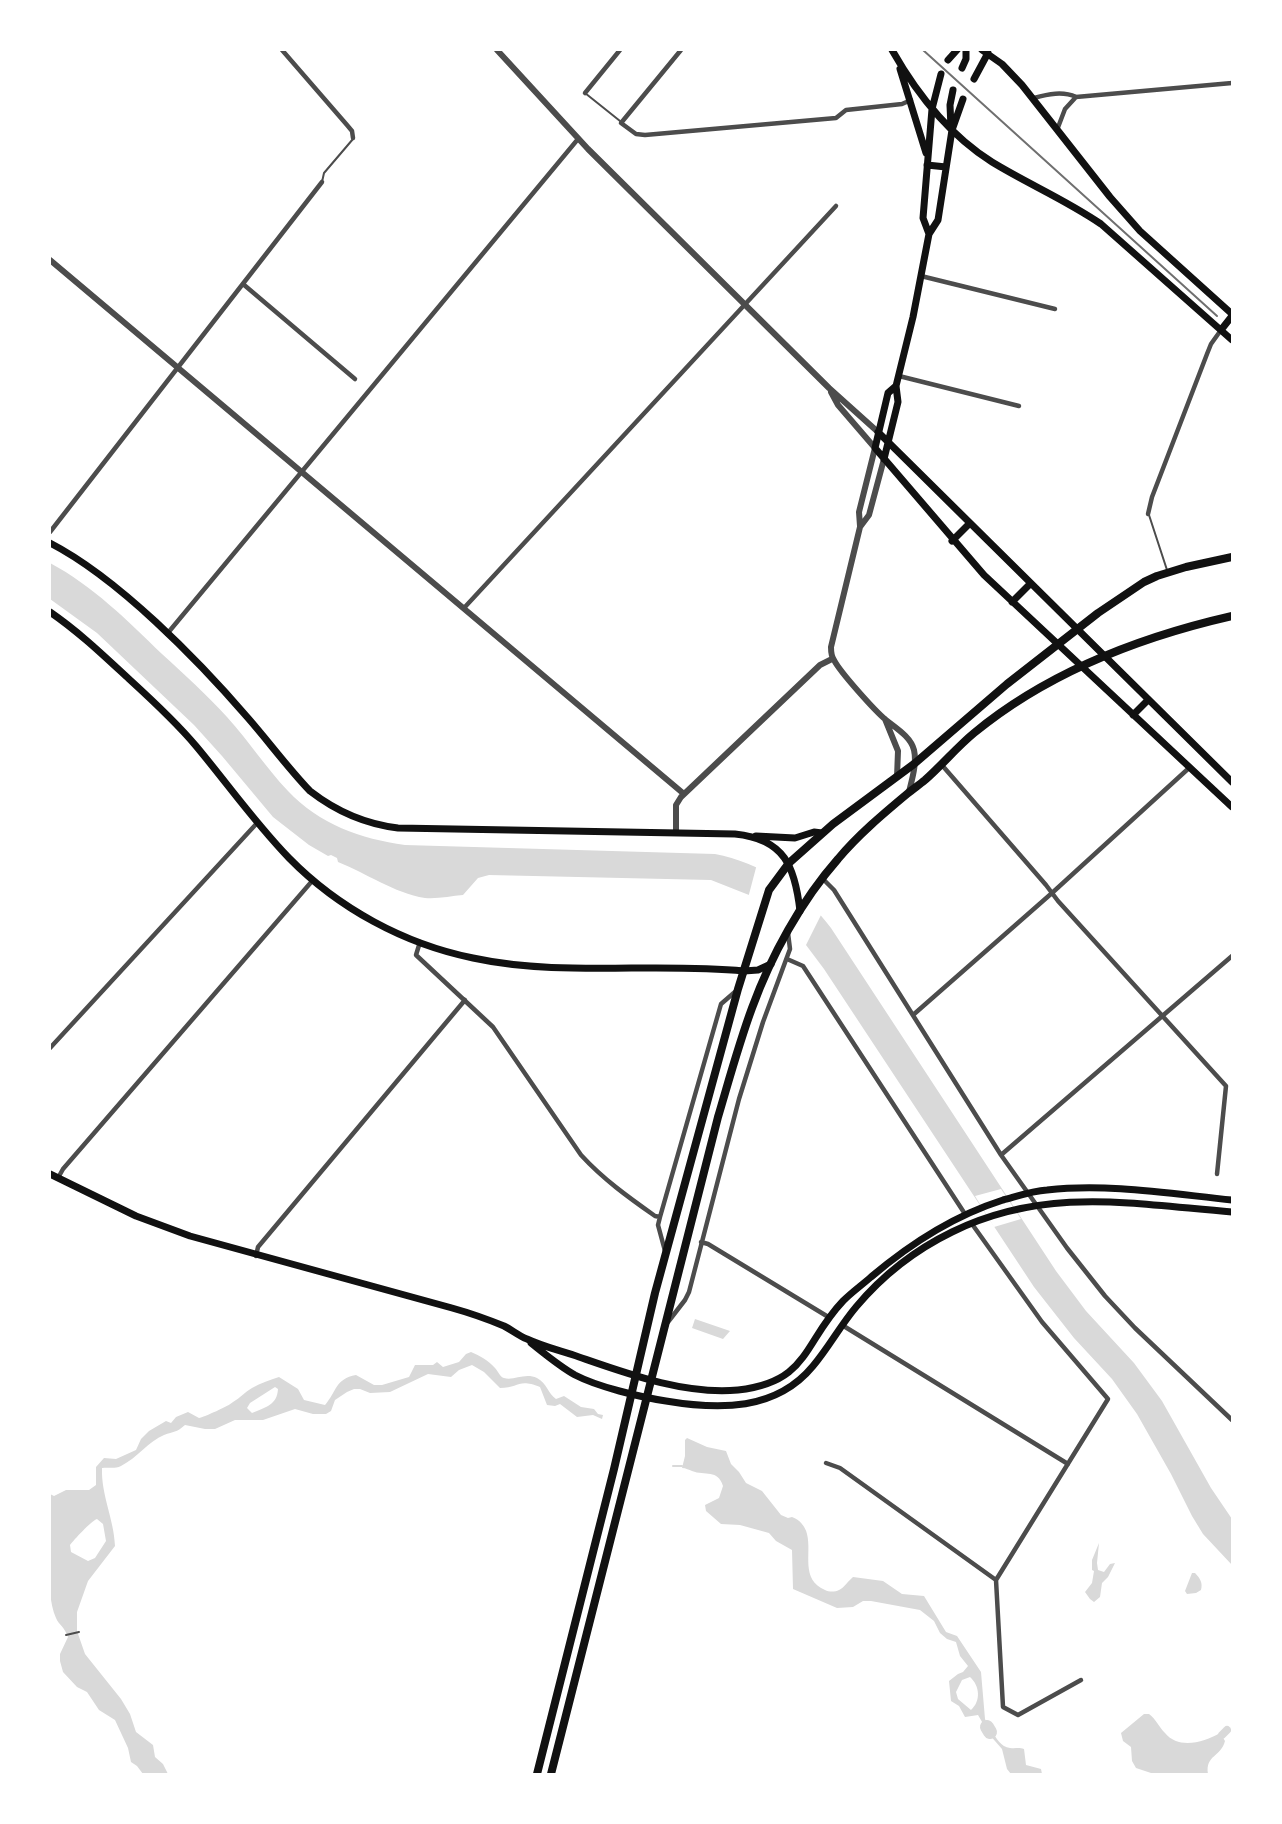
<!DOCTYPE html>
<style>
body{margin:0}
#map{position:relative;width:1282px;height:1824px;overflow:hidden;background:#fff;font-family:"Public Sans",sans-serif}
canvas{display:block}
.frame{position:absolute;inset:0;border:51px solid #fff;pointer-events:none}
</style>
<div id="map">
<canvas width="1282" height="1824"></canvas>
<div class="frame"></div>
</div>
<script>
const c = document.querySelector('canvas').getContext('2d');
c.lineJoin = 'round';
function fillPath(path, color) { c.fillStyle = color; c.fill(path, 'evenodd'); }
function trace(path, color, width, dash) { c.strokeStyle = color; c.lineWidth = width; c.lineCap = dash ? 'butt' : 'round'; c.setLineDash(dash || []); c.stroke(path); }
fillPath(new Path2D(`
 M50 563C93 586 127 620 162 654 184 674 207 695 227 717 249 741 266 768 288 791 319 824 361 839 405 845L715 854C759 862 804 891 831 928L1056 1271 1086 1311 1134 1363 1162 1401 1211 1488 1232 1519V1565L1203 1534 1192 1516 1171 1474 1137 1414 1112 1379 1074 1338 1034 1287 824 969 806 945 777 917 749 895 711 880 489 875 478 878 463 895C451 896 438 899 425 898 394 893 366 873 338 862L337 858 331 855 328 856 309 845 273 817 222 756 194 725 97 633 50 599Z
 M695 1319 730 1331 723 1339 692 1328Z
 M471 1352C480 1356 488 1360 495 1368 498 1371 500 1377 504 1378 514 1381 525 1372 537 1378 547 1383 548 1394 556 1399L564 1396 581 1407 594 1409 598 1414 603 1415 602 1419 593 1415 577 1417 560 1404 555 1406 547 1405 540 1387C518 1378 519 1388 500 1388L484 1372 472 1365 459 1370 451 1377 428 1374 390 1392 370 1393 360 1389H354L347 1392 335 1400 331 1411 326 1414H313L295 1409 263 1420H235L215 1429H205L185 1425C176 1433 174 1431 164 1435 149 1441 137 1458 121 1466 115 1469 109 1467 102 1468 101 1495 114 1519 115 1546L88 1581 77 1612V1631L85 1654 121 1699 130 1714 136 1732 153 1745 155 1757 163 1764 168 1774H143L137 1766 131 1762 128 1748 115 1720 99 1710 87 1692 77 1687 63 1672 60 1661V1654L68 1637C64 1626 59 1625 56 1618 44 1591 50 1525 50 1494L54 1496 66 1490H89L96 1485V1467L104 1458 116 1459 136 1450 141 1439 149 1431 166 1421 171 1423 176 1417 188 1412 199 1418C204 1417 229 1406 233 1402 240 1398 245 1392 252 1388 261 1383 270 1380 279 1377L298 1389 304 1400 325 1405C337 1391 335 1379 356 1375L374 1385H382L409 1377 415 1365H433L437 1362 443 1367 459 1362 466 1354ZM275 1387 278 1389C277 1405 266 1407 252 1413L247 1408 250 1403ZM97 1519 103 1524 106 1541 95 1558 88 1561 71 1552 70 1545C74 1540 91 1521 97 1519Z
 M687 1438 707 1447 726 1451 731 1464 739 1472 746 1483 762 1491 781 1515 788 1518 792 1517C800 1520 805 1526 807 1534 812 1554 800 1579 825 1590 829 1592 835 1592 839 1590 844 1588 848 1581 853 1577L883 1581 902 1594 924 1596 946 1632 957 1636 981 1672 985 1719 988 1726 985 1727 978 1715 965 1717 959 1706 951 1701 949 1681 958 1674 963 1672 968 1666 960 1656 956 1642 947 1639 940 1633 934 1621 920 1610 871 1601H863L853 1607 837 1608 793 1589 792 1550 776 1541 769 1533 740 1525 721 1524 706 1511 705 1505 719 1498 723 1486C718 1469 705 1476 692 1471 689 1470 686 1468 682 1468L685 1456V1440ZM970 1677C980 1686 981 1701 971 1710L958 1699 956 1692 962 1680Z
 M1099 1543 1097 1563 1098 1570 1104 1572 1110 1564 1115 1563 1108 1577 1102 1583 1100 1597 1094 1602 1090 1599 1085 1592 1092 1583 1094 1571 1092 1570V1560Z
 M1192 1573H1195C1200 1578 1203 1583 1201 1590L1196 1593 1187 1594 1185 1591Z
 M1144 1714H1149C1156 1719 1159 1727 1165 1733 1179 1750 1204 1742 1220 1733L1225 1741C1221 1757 1205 1755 1208 1774H1154L1136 1768 1132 1761 1131 1747 1123 1741 1121 1733Z
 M992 1731C996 1738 1001 1747 1010 1748 1016 1749 1018 1747 1024 1749L1026 1765 1041 1769 1042 1774H1011L1007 1769 1002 1749 988 1733Z`), '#d9d9d9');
fillPath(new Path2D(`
 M757 864 794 888 822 913 805 947 783 925 748 898Z
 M1001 1189 1021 1219 994 1227 975 1196Z`), '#fff');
trace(new Path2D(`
 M673 1466H682`), '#d9d9d9', 2);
trace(new Path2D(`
 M1222 1735 1227 1730`), '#d9d9d9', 8);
trace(new Path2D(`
 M987 1727 990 1732`), '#d9d9d9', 14);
trace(new Path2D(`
 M585 93 620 121
 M322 182 324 173 353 139
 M1149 515 1167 570
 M66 1635 79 1632`), '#4c4c4c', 2);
trace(new Path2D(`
 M282 50 347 125 352 131 353 138
 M681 50 621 123 636 134 645 135 836 118 846 110 902 104 911 100
 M585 93 620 50
 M1034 98C1048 94 1063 91 1076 97L1232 83
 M1057 130 1065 109 1076 97
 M921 276 1055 309
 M243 284 355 379
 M899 376 1019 406
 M1148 514 1152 497 1207 354 1211 344 1221 330
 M50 532 322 182
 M464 608 836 206
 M167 634 578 139
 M941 764 1046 885 1058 901 1226 1086 1217 1174
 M822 878 834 890 1001 1155 1067 1248 1105 1296 1135 1328 1232 1420
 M420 942 416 955 493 1027 581 1155C603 1179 628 1197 655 1216L660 1217
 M787 959 803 966 965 1214
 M913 1015 1052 893 1189 768
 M50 1048 258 822
 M1001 1155 1232 956
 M58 1178 63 1169 313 880
 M972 1224 1042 1322 1108 1399 996 1580
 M701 1242 708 1244 830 1318
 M665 1251 658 1225 660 1217 721 1004 736 991
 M256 1256 258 1247 465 1000
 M668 1322 685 1300 689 1292 739 1099 763 1022 790 949 788 933
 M842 1325 1068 1464
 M826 1463 840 1468 996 1580
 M996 1580 1003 1707 1018 1715 1081 1680`), '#4c4c4c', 4.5);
trace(new Path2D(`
 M497 50 588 149 829 388 878 432
 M50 260 684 794
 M831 392 838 405 875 448 859 512 860 526
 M884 459 869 515 860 527 831 647C831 651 831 656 834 660 840 672 875 711 886 720 896 728 911 737 914 750 917 764 912 779 909 792
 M885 719 898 751 897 777
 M676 833V805L681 797 820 665 832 659`), '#4c4c4c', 6);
trace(new Path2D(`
 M892 50C917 94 949 135 992 162 1028 184 1066 200 1101 224L1232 340
 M982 50 1002 64 1022 85 1110 197 1140 231 1232 314
 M948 60 957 50
 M962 68 966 59V50
 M900 69 926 153
 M974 79 988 53
 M951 128 950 105 953 90
 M927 165 946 167
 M929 234 923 218 932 109 941 74
 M1221 330 1232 316
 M896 386 888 393 875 448 984 575 1232 807
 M878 432 1232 782
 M884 459 898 402 896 386 913 317 929 234 938 220 952 130 963 99
 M952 541 970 523
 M50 543C118 578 198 660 248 718 269 742 288 768 310 791 337 812 365 824 398 828L735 834C785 839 795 867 800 911
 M1012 602 1030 584
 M50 612C79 632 103 655 129 679 152 700 176 722 196 746 227 783 255 823 289 858 338 908 404 944 473 958 561 977 654 962 744 971L758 970 771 964
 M1133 715 1148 700
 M756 836 795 838 814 832 822 833
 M50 1174 136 1216 190 1236 452 1308C470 1313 487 1319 504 1326 512 1330 519 1336 527 1339 544 1347 562 1351 579 1357 628 1374 685 1395 738 1390 809 1382 803 1343 843 1301 852 1292 862 1285 871 1277 911 1243 953 1216 1003 1200 1018 1196 1032 1191 1047 1190 1108 1183 1172 1194 1232 1200
 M531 1343C545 1354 559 1366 575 1375 598 1387 640 1397 666 1401 719 1410 776 1411 813 1366 829 1347 840 1326 856 1307 882 1276 915 1250 952 1232 1046 1186 1133 1204 1232 1212`), '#111', 7);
trace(new Path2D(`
 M537 1774 614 1469 655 1293 738 989 769 890 789 863 833 824 914 764 1007 684 1098 613 1144 582 1157 576 1186 567 1232 557
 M551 1774 718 1117C729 1080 739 1043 752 1008 771 956 801 901 838 859 858 835 883 814 907 794 913 789 919 785 925 780 942 765 957 747 974 733 1048 672 1140 637 1232 616`), '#111', 8);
trace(new Path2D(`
 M923 50 1217 316`), '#707070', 2);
</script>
